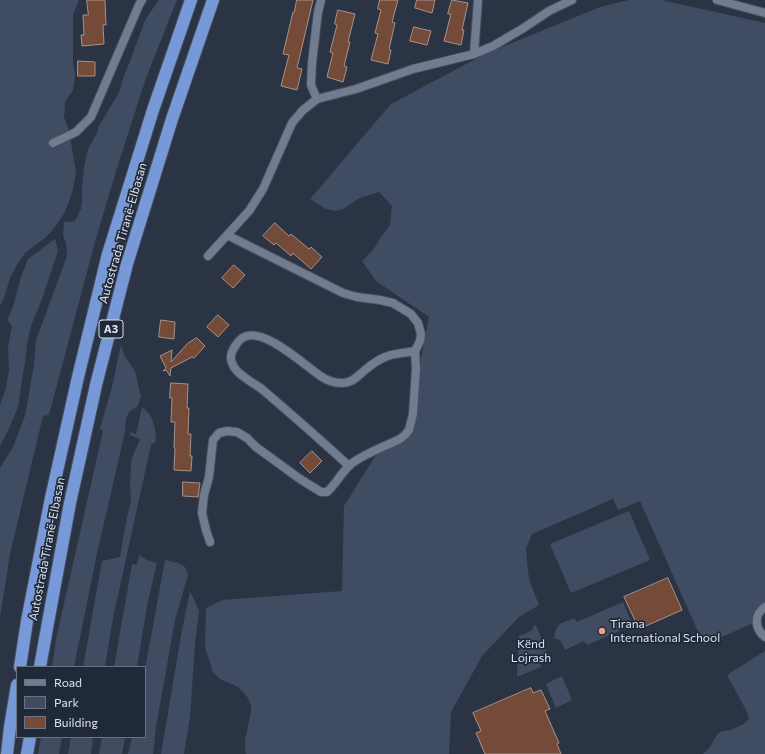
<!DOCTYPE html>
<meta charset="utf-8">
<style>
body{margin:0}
#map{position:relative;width:765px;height:754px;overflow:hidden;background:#2a3444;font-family:Commissioner,sans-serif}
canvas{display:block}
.legend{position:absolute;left:16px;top:666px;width:130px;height:72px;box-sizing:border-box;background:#202939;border:1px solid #6c7381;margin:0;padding:5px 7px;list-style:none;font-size:12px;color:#dde3ee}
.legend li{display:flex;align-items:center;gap:8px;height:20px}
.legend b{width:20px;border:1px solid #6c7381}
</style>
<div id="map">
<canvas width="765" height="754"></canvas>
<ul class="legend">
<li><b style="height:5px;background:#717c90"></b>Road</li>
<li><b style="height:11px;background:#3f4c62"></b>Park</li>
<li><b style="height:11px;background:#734b38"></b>Building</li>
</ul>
</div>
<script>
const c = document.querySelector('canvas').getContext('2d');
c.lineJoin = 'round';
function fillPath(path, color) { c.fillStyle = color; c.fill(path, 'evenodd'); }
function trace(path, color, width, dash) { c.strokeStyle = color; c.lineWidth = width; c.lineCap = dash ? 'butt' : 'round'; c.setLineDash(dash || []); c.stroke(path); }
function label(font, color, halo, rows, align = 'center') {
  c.font = font + ' Commissioner,sans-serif'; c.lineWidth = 3.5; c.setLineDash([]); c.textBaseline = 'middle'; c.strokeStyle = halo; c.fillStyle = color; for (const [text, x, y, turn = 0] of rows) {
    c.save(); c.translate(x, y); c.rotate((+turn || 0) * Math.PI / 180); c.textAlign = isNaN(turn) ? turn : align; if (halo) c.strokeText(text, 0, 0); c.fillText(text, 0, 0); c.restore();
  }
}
fillPath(new Path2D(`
 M0 0H79L73 15V61L75 76 73 90 65 102 64 117 69 130 76 172 73 189 69 202 63 215 55 227 46 237 25 253 17 265 11 276 2 303 0 305Z
 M159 0H177L146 78 117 168 95 242 49 415 43 416 10 554 0 618V468L13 447 25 416 34 365 36 340 67 256 66 242 63 236 64 222 75 221 81 209 82 201V188L84 167 87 153 89 147 97 133 99 126 117 96 120 90 124 76 132 56 144 23 147 17Z
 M629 0H661L765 23V602C756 607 754 614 753 623L704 645 640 501 618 510 613 499 532 534 526 549 529 579 539 605 519 617 482 656 475 669 451 712 449 754H246L245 746V740L251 712V706L248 698 243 692 238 687 220 679 213 672 205 647 206 608 222 600 342 591 344 506 374 458 408 426 429 317 376 281 362 261 373 250 381 237 390 225 392 206 379 192 360 198 343 209 335 211 326 209 310 199 391 104 485 54 600 7Z
 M55 239 58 251 42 299 31 326 27 344 25 362 18 407 9 429 0 446V405L6 388 9 369 8 347 12 326 7 320 13 307 21 277 28 259Z
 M121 344 124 355 135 371 141 397 137 407C125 412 126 420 125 432L96 558 74 667H52L56 639 103 431 100 429 113 383Z
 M142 407C153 414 156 428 156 441L151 445 113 618 105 667H83L102 561 120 557 125 527 131 500 130 486 131 465 132 458 140 439 130 435V432L136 434Z
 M629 511 650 560 571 593 550 544Z
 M139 555 147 560 157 563 148 601 137 667H114L132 564 137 565Z
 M165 560 178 563 185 567 188 575 175 620 156 727 153 754H128L132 737H145V669Z
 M190 591 199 611 195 644 190 717 184 754H161L182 630Z
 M623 602 633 625 587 645 584 641 565 650 560 640 554 638C557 622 560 624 574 618L577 622Z
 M536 625 547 652 544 654 547 660 540 663 541 667 517 677 519 636 533 630 532 627Z
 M765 651V754H703L710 747 717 734 723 731 731 730 737 727 744 724 749 719 747 712 727 675Z
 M562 676 572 700 556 708 546 684Z
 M41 737H62L59 754H38Z
 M71 737H93L91 754H68Z
 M102 737H125L122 754H99Z`), '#3f4c62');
const building = new Path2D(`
 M87 0H105L106 25H103L104 44 82 46 81 35H84L83 15H88Z
 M297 0H313L297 68 302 69 297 90 281 86 289 55 283 54 293 12H294Z
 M380 0H398L392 22 395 23 389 49 391 50 388 64 371 60 378 34 375 33 381 10 378 9Z
 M417 0H435L432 13 415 8Z
 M452 0 468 3 462 30H464L461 45 444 41 451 14H448Z
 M338 10 355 14 348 42H350L344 66 347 67 343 82 327 77 333 53 330 52 337 25 335 24Z
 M414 27 431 31 427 45 410 41Z
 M78 61 95 62V76H78Z
 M275 223 289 236 291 234 309 249 311 247 322 257 311 269 293 253 291 256 276 243 274 245 263 236Z
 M234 265 245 275 233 288 222 278Z
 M218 315 229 325 218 337 207 327Z
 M161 320 175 322 174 339 159 337Z
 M197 338 205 346 194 358 192 357 171 368 170 376 166 370 163 371 166 368 160 356 172 350 171 362 188 343Z
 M171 383 188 384 187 408H189L188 434H191L190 456H192L191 471 174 470 175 448H174L175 422H171L172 398H170Z
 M312 451 322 461 310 473 300 463Z
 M183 482 200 483 198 497 183 496Z
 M668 578 682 610 639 629 624 597Z
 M531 688 533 693 541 690 550 709 545 711 559 743 557 744 561 754H485L476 733 481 731 473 713Z`);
fillPath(building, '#734b38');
trace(building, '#a99187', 1);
const street = new Path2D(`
 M717 0 765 13
 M474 54 478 0
 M317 99 311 85 312 63 318 12 321 0
 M53 143 76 132 91 117 139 5 142 0
 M227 235 343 293 357 297 380 300 393 303 411 314 418 323 421 334 420 341 415 351C406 353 394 353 385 357 378 360 371 365 365 370 358 376 352 383 342 383 336 383 328 381 322 377 305 366 265 327 244 337 238 340 230 352 231 359 231 361 232 363 233 365 237 375 254 383 263 390 292 415 321 440 349 466
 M208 256 249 211 263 189 292 123 303 110 317 99 356 89 413 69 474 54 493 46 522 29 549 11 572 0
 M210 542 206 530 202 513 204 495 209 477 213 440 219 433 227 431 237 432 247 438 256 447 300 479 321 492H327C336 484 341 473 350 465 361 455 386 446 400 439L405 435 409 430 413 414 416 369 415 351
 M765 607C753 615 755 629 765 637`);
const highway = new Path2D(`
 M20 667 27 621 51 498 78 377 108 254 153 110 191 0
 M40 667 47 628 70 503 96 385 127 264 172 119 213 0
 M7 754 10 727 17 685
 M27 754 30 737`);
trace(street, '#484f5d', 10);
trace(highway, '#484f5d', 14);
trace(street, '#717c90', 8);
trace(highway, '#7799d8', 12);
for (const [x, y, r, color] of [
 [602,631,4,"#f1a17c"]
]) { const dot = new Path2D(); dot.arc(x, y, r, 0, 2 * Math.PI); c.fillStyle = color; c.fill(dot); trace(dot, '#202939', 1.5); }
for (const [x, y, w] of [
 [111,329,24]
]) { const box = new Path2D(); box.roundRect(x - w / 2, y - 9, w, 18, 3); c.fillStyle = '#202939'; c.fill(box); trace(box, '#dde3ee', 1); }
label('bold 11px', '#dde3ee', null, [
 ["A3",111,329]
]);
label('12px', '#dde3ee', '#202939', [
 ["Autostrada Tiranë-Elbasan",123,233,-74],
 ["Autostrada Tiranë-Elbasan",47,549,-79]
]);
label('12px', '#dde3ee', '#202939', [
 ["Tirana",610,624],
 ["International School",610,638]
], 'left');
label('12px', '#d5e4fc', '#202939', [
 ["Kënd",531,644],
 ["Lojrash",531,658]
]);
</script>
